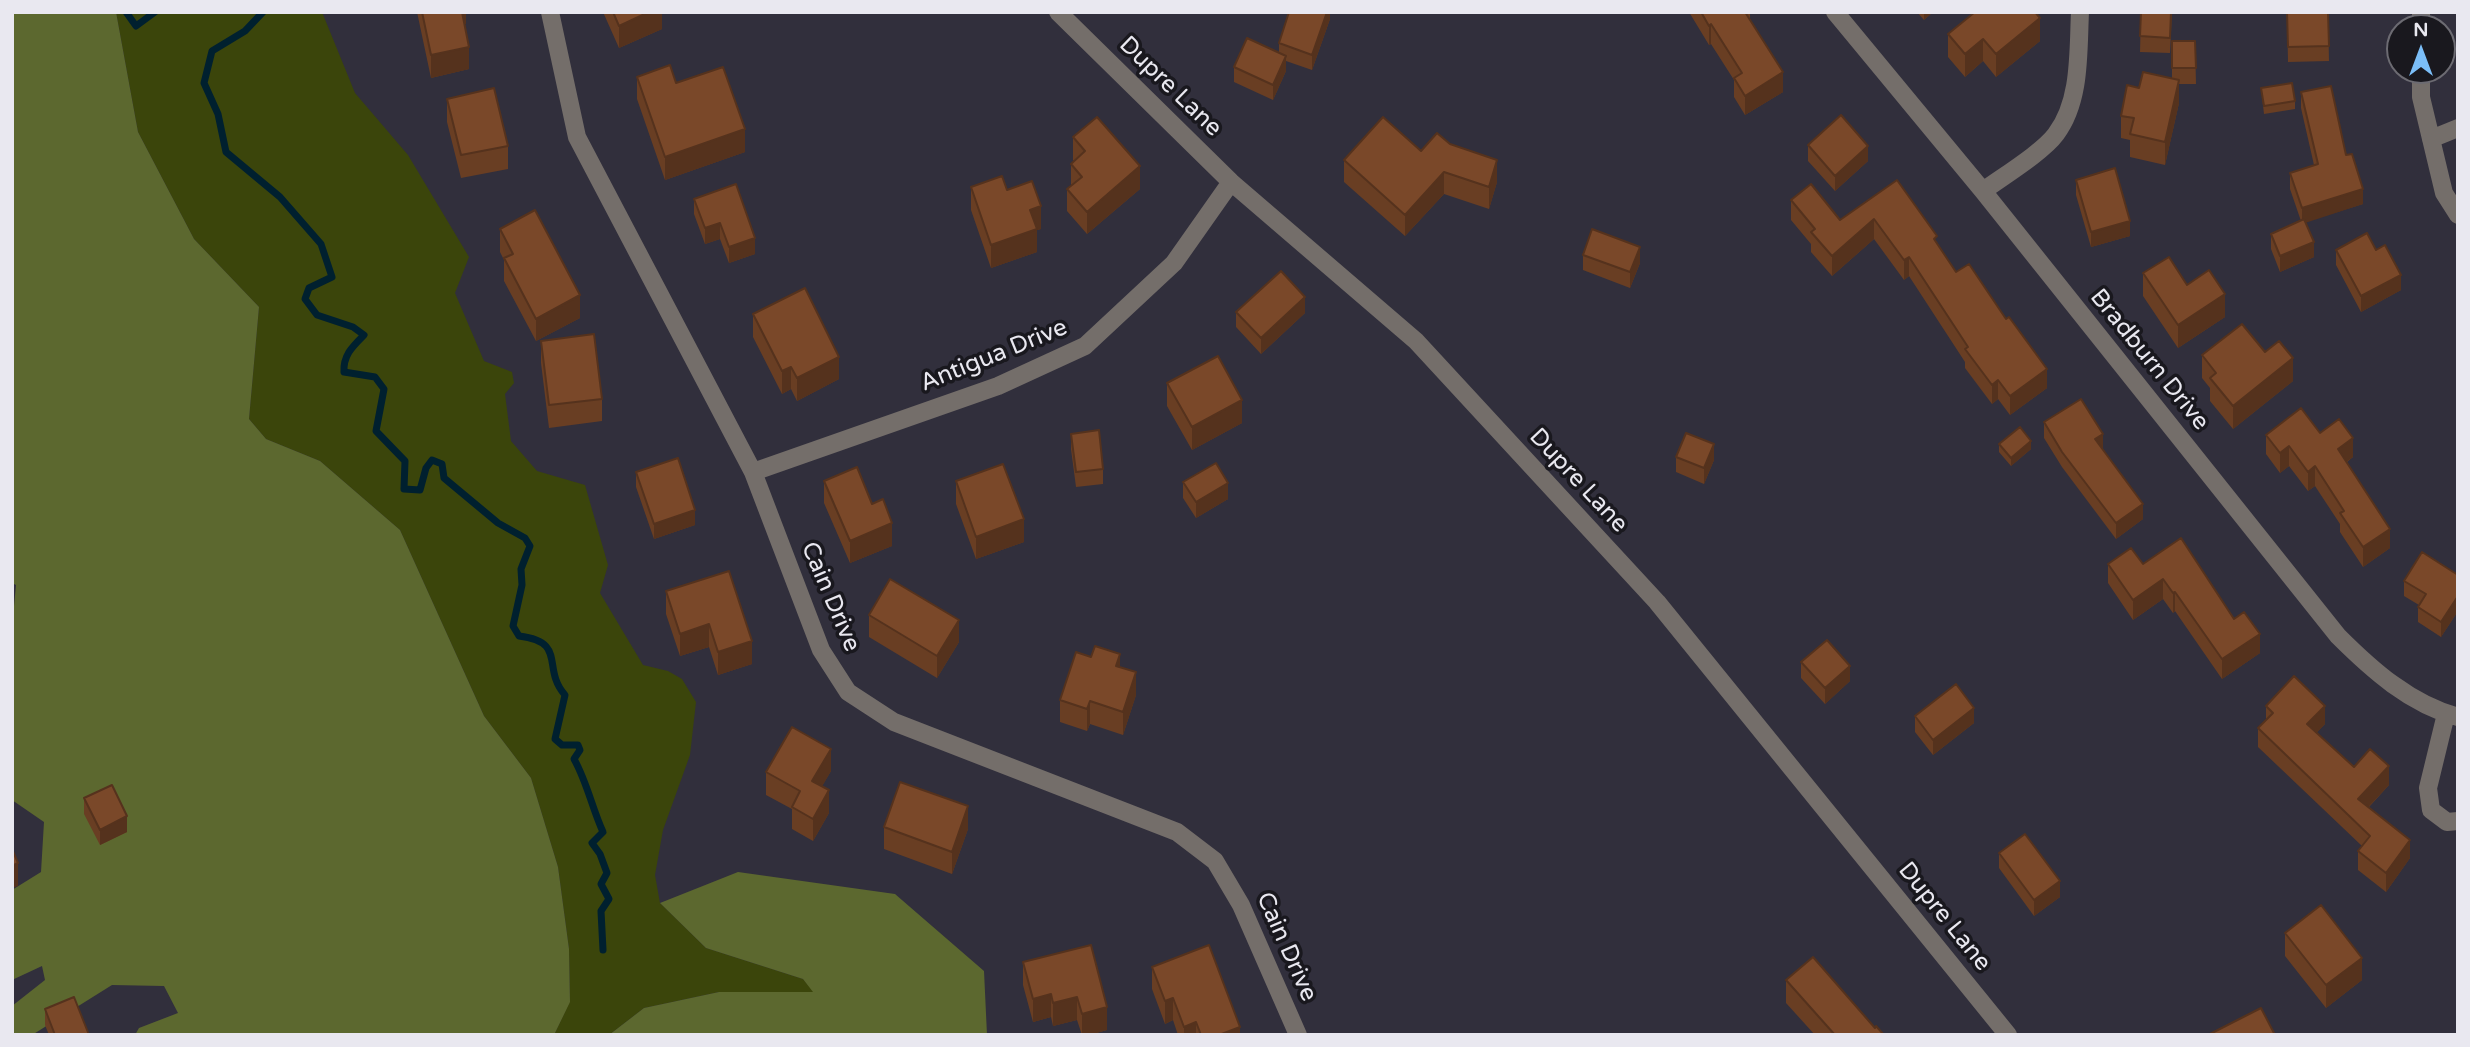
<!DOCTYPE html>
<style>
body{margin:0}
#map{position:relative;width:2470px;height:1047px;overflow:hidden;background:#312f3c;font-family:"Varela Round",sans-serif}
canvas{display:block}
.frame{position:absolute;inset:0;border:14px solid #e9e8f0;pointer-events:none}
.north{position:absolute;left:2386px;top:14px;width:70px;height:70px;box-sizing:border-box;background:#19181e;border:2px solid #6c6b72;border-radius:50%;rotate:0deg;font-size:19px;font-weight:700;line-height:28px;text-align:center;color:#e9e8f0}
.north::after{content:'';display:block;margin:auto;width:24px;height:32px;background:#7bbef8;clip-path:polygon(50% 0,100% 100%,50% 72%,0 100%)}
</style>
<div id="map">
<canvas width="2470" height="1047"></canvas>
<div class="frame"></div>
<div class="north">N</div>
</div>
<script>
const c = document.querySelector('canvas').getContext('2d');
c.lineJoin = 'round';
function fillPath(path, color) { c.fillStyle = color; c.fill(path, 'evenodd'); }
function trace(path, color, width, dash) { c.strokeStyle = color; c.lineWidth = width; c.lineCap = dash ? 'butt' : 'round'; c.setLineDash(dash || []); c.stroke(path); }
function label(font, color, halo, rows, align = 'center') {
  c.font = font + ' "Varela Round",sans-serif'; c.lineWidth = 7; c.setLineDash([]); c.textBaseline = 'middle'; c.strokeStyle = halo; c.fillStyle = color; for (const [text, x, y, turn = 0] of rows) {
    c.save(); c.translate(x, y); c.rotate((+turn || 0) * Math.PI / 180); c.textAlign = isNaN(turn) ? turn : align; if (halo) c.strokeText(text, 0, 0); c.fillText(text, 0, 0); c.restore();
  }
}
fillPath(new Path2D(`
 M116 12H322L355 93 408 155 469 257 455 293 484 361 512 372 514 383 505 394 511 441 537 471 585 485 608 565 600 593 643 665 668 671 682 679 696 702 690 755 663 830 655 875 660 903 706 948 803 979 814 992H719L644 1008 609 1035H554L570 1001 569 949 558 867 531 778 484 716 400 530 320 461 266 439 249 419 259 307 194 239 138 132Z`), '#3b450b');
fillPath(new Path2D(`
 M12 12H116L138 132 194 239 259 307 249 419 266 439 320 461 400 530 484 716 531 778 558 867 569 949 570 1002 554 1035H135L139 1028 178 1013 164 986 112 985 32 1035H12V1006L45 980 42 966 12 980V890L41 872 44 822 12 800V627L16 585 12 583Z
 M738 872 895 894 984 971 987 1035H609L644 1008 719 992H813L803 979 706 948 660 903Z`), '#5c682f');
trace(new Path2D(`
 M126 12 136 26 155 12
 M263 12 245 31 212 51 204 83 218 114 226 152 280 197 321 244 332 277 309 288 305 299 317 315 353 327 364 335C353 346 343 355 344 372L375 377 384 389 376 431 405 461 404 489 420 490 426 468 432 460 442 464 444 478 498 523 525 538 530 546 521 569 522 585 513 626 519 636C568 642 541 668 565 695L555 739 562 745H578L580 750 574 759C587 782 592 808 603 832L592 843 600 854 607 873 601 884 609 899 601 911 603 950`), '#00202f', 7);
trace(new Path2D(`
 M550 12 577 137 753 472 821 650 848 692 894 722 1177 832 1215 861 1241 905 1298 1035
 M1058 12 1231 182 1416 341 1657 602 2008 1035
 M1835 12 1983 191 2338 636C2372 670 2410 704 2458 717
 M2421 12V28
 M2421 70V97L2444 193 2458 215
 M2431 139 2458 128
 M1983 191C2002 177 2043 152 2056 134 2081 101 2078 52 2080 12
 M753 472 998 386 1085 346 1174 263 1231 182
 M2446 714 2428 788 2431 810 2447 822 2458 821`), '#746e6a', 18);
fillPath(new Path2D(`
 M417 12H466V24H464L469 69 431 78Z
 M603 12H662V29L619 48Z
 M1330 12V19L1312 70 1286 61V71L1273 100 1234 82V67L1279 52V43Z
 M1689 12H1750V20L1783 92 1745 115 1734 97V80L1711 44 1709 45Z
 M1917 12H1933L1924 20Z
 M2141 12H2172L2170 53 2140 52Z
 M2287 12H2328L2329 61 2288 62Z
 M1948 34 2040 41 1996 77 1983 61 1965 77 1948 57Z
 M2172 41H2195L2196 84H2179V103L2165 165 2130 157V140L2121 138V116L2139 88 2172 78Z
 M637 77 676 83 745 152 665 180 637 99Z
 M2261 88 2295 101V109L2264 114Z
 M2301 92 2346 155 2363 204 2305 222 2314 257 2280 272 2271 249V234L2301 221 2290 189V173L2314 165 2301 108Z
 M447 99 508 146V169L461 178 447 122Z
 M1073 137 1140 189 1087 234 1067 211V189L1071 186V164L1074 161 1073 160Z
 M1450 144 1497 182 1489 209 1444 194 1405 236 1344 182V160L1421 151Z
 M1808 145 1868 161 1835 191 1808 161Z
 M1897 180 1956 272 2047 388 2010 415 1998 399 1992 404 1965 368V362L1909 276 1904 280 1874 239 1832 276 1811 252V244L1791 220V200L1840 220Z
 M2076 180 2130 236 2091 247 2076 195Z
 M971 187 1007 190 1041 229 1037 230V252L991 268 971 210Z
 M694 199 755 254 729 263 720 239 705 244 694 214Z
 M500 229 580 318 536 341 504 281V260L500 252Z
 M2336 250H2376L2401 290 2361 312 2336 265Z
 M1583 255 1640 263 1630 288 1583 270Z
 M2143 273 2187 285 2225 317 2178 348 2143 296Z
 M1236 312 1305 313 1261 354 1236 327Z
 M753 314 839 379 797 401 791 389 782 394 753 337Z
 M541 341 602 399V421L549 428 541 363Z
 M2265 352 2293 381 2233 429 2210 401V388L2202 378V355Z
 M1167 383 1242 423 1192 450 1167 406Z
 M2458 391V409L2456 408V392Z
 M2044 422 2103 450 2143 519 2116 539 2062 467 2044 438Z
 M2320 433 2353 457 2347 462 2390 548 2363 567 2340 532V524L2315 486 2308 491 2289 466 2280 473 2266 454V435Z
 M1071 434 1103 469V484L1076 487 1071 449Z
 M1999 444 2031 449 2011 466 1999 452Z
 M1676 457 1714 460 1704 484 1676 472Z
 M636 472 695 525 654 539 636 487Z
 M824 481 872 504 892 546 850 563 824 503Z
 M956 481 1024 542 976 559 956 504Z
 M1183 482 1228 499 1196 518 1183 498Z
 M2108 564H2143L2234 619 2260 653 2222 679 2175 611 2173 613 2163 599 2133 620 2108 583Z
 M729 571 752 664 718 675 709 647 680 656 666 614V591Z
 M2458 575V611L2441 637 2418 622V607L2419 605 2404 596V581Z
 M869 615 959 642 937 678 869 637Z
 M1801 662 1850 681 1825 704 1801 678Z
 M1120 667 1136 695 1123 735 1090 724 1087 731 1060 722V700Z
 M2266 706 2325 724 2316 733 2354 767 2389 785 2369 807 2410 858 2386 892 2358 870V851L2362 846 2258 747V728L2266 720Z
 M1915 716 1974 723 1933 755 1915 732Z
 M831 771 822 786 829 813 813 841 792 829V809L766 795V772Z
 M84 798 127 832 100 845 84 814Z
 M884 827 968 829 952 874 884 849Z
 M1999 853 2060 897 2034 916 1999 868Z
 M2285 933 2362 980 2326 1008 2285 956Z
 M1091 945 1107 1030 1089 1035H1082L1077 1020 1053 1026 1051 1017 1033 1022 1023 985V962Z
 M1152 967 1240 1035H1178L1173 1020 1165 1024 1152 989Z
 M1786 980 1875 1028 1884 1035H1815L1786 1003Z
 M45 1009 89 1035H49L45 1025Z`), '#693e23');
fillPath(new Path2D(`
 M460 12H466V24L460 25Z
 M649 12H662V29L619 48V26Z
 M1327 12H1330V19L1312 70V55Z
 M1924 12H1933L1924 20Z
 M2040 18V41L1996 77V54Z
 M1711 24V44L1709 45V26Z
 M1983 39V61L1965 77V54Z
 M469 47V69L431 78V55Z
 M1286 56V71L1273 100V85Z
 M1783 72V92L1745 115V96Z
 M2179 80V103L2165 165V142Z
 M745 129V152L665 180V157Z
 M1868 146V161L1835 191V176Z
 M1497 160V182L1489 209V187Z
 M1140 166V189L1087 234V212Z
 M1444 172V194L1405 236V215Z
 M2363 189V204L2302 224V208Z
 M1041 206V229L1037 230V252L991 268V245L1030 210Z
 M1874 219V239L1832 276V256Z
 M2130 221V236L2091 247V232Z
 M720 223V239L705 244V228Z
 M755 238V254L729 263V247Z
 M2314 242V257L2280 272V256Z
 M1640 247V263L1630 288V272Z
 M1909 257V276L1904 280V260Z
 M2401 275V290L2361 312V296Z
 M2225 294V317L2178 348V325Z
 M580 295V318L536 341V319Z
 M1305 297V313L1261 354V338Z
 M839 357V379L797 401V378Z
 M2293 358V381L2233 429V406Z
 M791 367V389L782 394V371Z
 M2047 369V388L2010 415V396Z
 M1998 380V399L1992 404V385Z
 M1242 400V423L1192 450V427Z
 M2103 434V450L2095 439Z
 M2353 438V457L2338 468V449Z
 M2031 441V449L2011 466V458Z
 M1714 444V460L1704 484V468Z
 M2289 446V466L2280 473V453Z
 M2315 466V486L2308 491V472Z
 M1228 483V499L1196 518V502Z
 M2143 504V519L2116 539V523Z
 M695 510V525L654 539V524Z
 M1024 519V542L976 559V537Z
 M892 523V546L850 563V541Z
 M2390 529V548L2363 567V547Z
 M2163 579V599L2133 620V600Z
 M2175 592V611L2173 613V593Z
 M2458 596V611L2441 637V622Z
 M959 620V642L937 678V656Z
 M709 624V647L680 656V634Z
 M2260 634V653L2222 679V659Z
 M752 641V664L718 675V652Z
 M1120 654V677L1116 666Z
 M1850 666V681L1825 704V688Z
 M1136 672V695L1123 735V712Z
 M1090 701V724L1087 731V709Z
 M2325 706V724L2307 743V724Z
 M1974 708V723L1933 755V740Z
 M831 749V771L812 804V781Z
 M2389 766V785L2358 818V799Z
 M829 790V813L813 841V819Z
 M968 806V829L952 874V852Z
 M127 816V832L100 845V830Z
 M2410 840V858L2386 892V873Z
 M18 863V886L12 888V866Z
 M2060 881V897L2034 916V900Z
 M2362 958V980L2326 1008V985Z
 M1051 994V1017L1033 1022V999Z
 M1077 997V1020L1053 1026V1003Z
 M1173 998V1020L1165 1024V1001Z
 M1107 1007V1030L1089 1035H1082V1014Z
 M1196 1022V1035H1184V1027Z
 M1240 1027V1035H1219Z`), '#55321d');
const building = new Path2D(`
 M422 12H462L469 47 431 55Z
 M613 12H649L619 26Z
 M1289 12H1327L1312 55 1279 43Z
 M1701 12H1745L1783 72 1745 96 1734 78 1742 73 1711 24 1709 26Z
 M1975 12H2035L2040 18 1996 54 1983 39 1965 54 1948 34Z
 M2141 12H2171L2170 38 2140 36Z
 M2287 12H2328L2329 46 2288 47Z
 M1247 38 1286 56 1273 85 1234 67Z
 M2172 41H2195L2196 68H2172Z
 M670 65 676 83 723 67 745 129 665 157 637 77Z
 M2143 72 2179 80 2165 142 2130 134 2134 118 2121 116 2127 85 2139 88Z
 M2292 83 2295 101 2264 106 2261 88Z
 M2331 86 2346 155 2352 154 2363 189 2302 208 2290 173 2318 164 2301 92Z
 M494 88 508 146 461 155 447 99Z
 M1841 115 1868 146 1835 176 1808 145Z
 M1097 117 1140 166 1087 212 1067 189 1082 177 1071 164 1085 151 1073 137Z
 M1383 117 1421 151 1437 133 1450 144 1497 160 1489 187 1444 172 1405 215 1344 160Z
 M2115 168 2130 221 2091 232 2076 180Z
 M1002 176 1007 190 1032 181 1041 206 1030 210 1037 229 991 245 971 187Z
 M1897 180 1937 236 1934 239 1956 272 1969 264 2006 319 2009 317 2047 369 2010 396 1998 380 1992 385 1965 349 1968 347 1909 257 1904 260 1874 219 1832 256 1811 232 1815 229 1791 200 1811 184 1840 220Z
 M736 184 755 238 729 247 720 223 705 228 694 199Z
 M535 210 580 295 536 319 504 258 513 254 500 229Z
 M2304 219 2314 242 2280 256 2271 234Z
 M1592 229 1640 247 1630 272 1583 255Z
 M2367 233 2376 250 2385 245 2401 275 2361 296 2336 250Z
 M2169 257 2187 285 2209 270 2225 294 2178 325 2143 273Z
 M1281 271 1305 297 1261 338 1236 312Z
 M805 288 839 357 797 378 791 367 782 371 753 314Z
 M2242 324 2265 352 2279 341 2293 358 2233 406 2210 378 2216 373 2202 355Z
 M594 334 602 399 549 405 541 341Z
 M1218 356 1242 400 1192 427 1167 383Z
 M2081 399 2103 434 2095 439 2143 504 2116 523 2062 452 2044 422Z
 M2301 408 2320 433 2339 419 2353 438 2338 449 2390 529 2363 547 2340 513 2344 511 2315 466 2308 472 2289 446 2280 453 2266 435Z
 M2020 427 2031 441 2011 458 1999 444Z
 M1099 430 1103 469 1076 472 1071 434Z
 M1686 433 1714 444 1704 468 1676 457Z
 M678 458 695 510 654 524 636 472Z
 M1216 463 1228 483 1196 502 1183 482Z
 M1003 464 1024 519 976 537 956 481Z
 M857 467 872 504 883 499 892 523 850 541 824 481Z
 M2181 538 2234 619 2244 612 2260 634 2222 659 2175 592 2173 593 2163 579 2133 600 2108 564 2131 548 2143 564Z
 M2422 552 2458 575V596L2441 622 2418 607 2426 594 2404 581Z
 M729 571 752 641 718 652 709 624 680 634 666 591Z
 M890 579 959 620 937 656 869 615Z
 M1827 640 1850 666 1825 688 1801 662Z
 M1095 646 1120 654 1116 666 1136 672 1123 712 1090 701 1087 709 1060 700 1076 652 1091 657Z
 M2294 676 2325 706 2307 724 2354 767 2370 749 2389 766 2358 799 2410 840 2386 873 2358 851 2370 836 2258 728 2273 713 2266 706Z
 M1956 684 1974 708 1933 740 1915 716Z
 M792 727 831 749 812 781 829 790 813 819 792 807 800 791 766 772Z
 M900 782 968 806 952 852 884 827Z
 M112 785 127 816 100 830 84 798Z
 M2025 834 2060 881 2034 900 1999 853Z
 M12 849 18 863 12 866Z
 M2321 905 2362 958 2326 985 2285 933Z
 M1091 945 1107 1007 1082 1014 1077 997 1053 1003 1051 994 1033 999 1023 962Z
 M1209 945 1240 1027 1219 1035H1201L1196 1022 1184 1027 1173 998 1165 1001 1152 967Z
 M1813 957 1875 1028 1876 1026 1884 1035H1835L1786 980Z
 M74 997 89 1035H55L45 1009Z
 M2261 1008 2275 1035H2208Z`);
fillPath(building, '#7a4829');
trace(building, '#55321d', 2);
label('24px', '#e9e8f0', '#19181e', [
 ["Dupre Lane",1170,87,44],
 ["Antigua Drive",994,356,-22],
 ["Bradburn Drive",2149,360,51],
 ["Dupre Lane",1578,481,47],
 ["Cain Drive",830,597,67],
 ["Dupre Lane",1944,917,51],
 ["Cain Drive",1286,947,66]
]);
</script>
